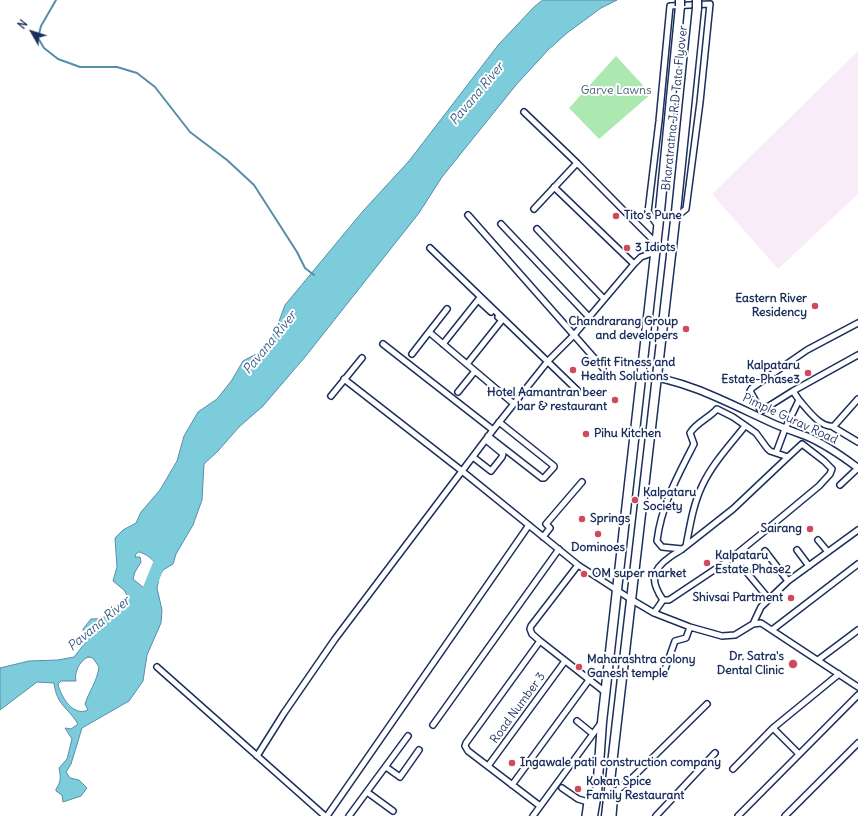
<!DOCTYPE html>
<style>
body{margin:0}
#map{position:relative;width:858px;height:816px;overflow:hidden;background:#fff;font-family:Delius,sans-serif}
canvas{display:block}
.north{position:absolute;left:12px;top:12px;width:40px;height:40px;-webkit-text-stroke:3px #fff;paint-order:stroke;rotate:309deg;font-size:11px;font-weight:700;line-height:16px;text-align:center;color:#1b2f5e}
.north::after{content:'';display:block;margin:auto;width:14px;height:18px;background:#1b2f5e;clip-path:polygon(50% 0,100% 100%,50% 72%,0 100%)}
</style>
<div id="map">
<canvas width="858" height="816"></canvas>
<div class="north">N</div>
</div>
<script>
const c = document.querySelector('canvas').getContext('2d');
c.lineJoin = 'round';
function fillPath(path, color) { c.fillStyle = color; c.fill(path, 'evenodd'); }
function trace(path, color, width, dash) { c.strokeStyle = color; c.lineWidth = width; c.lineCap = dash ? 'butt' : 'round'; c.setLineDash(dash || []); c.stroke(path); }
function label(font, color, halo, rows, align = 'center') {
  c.font = font + ' Delius,sans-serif'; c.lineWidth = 4; c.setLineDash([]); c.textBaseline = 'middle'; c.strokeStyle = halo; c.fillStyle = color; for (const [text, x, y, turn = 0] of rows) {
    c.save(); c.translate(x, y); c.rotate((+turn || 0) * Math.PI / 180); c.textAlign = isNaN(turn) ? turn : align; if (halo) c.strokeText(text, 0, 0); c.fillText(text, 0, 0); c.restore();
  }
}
fillPath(new Path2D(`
 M858 51V194L778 269 712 194Z`), '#f8ecf9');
fillPath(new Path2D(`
 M616 56 651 94 599 139 569 108Z`), '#abe9b0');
const water = new Path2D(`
 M543 0H617L601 8 567 33 548 50 516 85 442 177 419 213 305 357 263 406 239 427 218 451 204 464 202 500 193 525 176 554 173 564 163 570 159 578 157 588 162 610 161 623 147 655 143 681 129 701 82 728 71 764 66 772 70 778 79 780 87 788 81 796 63 802 62 795 56 791V789C61 782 61 777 59 768L67 759 72 739 65 728 71 729 78 724C67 706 57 706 54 683L37 682 0 710V668L29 661 58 660 74 657 85 643 83 629 91 619C107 620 118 609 129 599L124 590 113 581 117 567 115 538 123 530 136 523 141 512 160 490 177 461 184 436 198 412 217 399 232 380 243 361 258 353 275 332 285 305 363 211 409 161 499 44 534 7ZM139 552C144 553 152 558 155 563 159 571 152 585 144 588L133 579 135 572 141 562 140 557H135L136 554ZM88 657 93 658 99 667C97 682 89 691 85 704L88 710C73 717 61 697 58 684L61 681H76C74 673 79 661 88 657Z`);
fillPath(water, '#7dccdb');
trace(water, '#568da9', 1);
trace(new Path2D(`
 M56 0 41 26 38 38 44 48 58 59 80 67H117L137 73 155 87 190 132 227 160 254 185 297 252 305 268 314 275`), '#568da9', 2);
trace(new Path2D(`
 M145 598 160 561`), '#7dccdb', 12);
const minor = new Path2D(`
 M524 112 577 163 638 225 656 243
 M554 187 634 264
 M534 209 577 163
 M468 215 603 368
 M501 224 589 317
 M658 226 648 212 659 121 670 6 710 4 700 102 686 209 675 218
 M537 229 604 299
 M430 248 577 390
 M429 332 447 309
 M383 344 493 430
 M443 344 478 300 491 312
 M412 354 429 332 514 404
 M467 364 502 320 498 317
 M344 379 462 471 578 565 632 600 654 613 690 627 722 636 735 635 753 624 761 623 858 687
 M793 391 761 411 750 391 752 388 807 350 858 323
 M458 392 475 371
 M331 396 362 358
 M799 400 793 391 858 355
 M833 427 858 442
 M488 436 542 478H544L554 467V466L499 422
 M776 453 785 429 799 400C808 410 820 428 834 426L858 399
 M473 457 491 471 502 457 503 454 486 440
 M840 485 858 468
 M543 537 550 528 546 524 582 482
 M818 540 828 552
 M686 546 733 509 788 457
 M797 550 809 566
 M765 551 788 581
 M578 565 531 626 530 629 532 634 540 641 605 692
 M744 569 769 599
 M663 600C651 582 650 571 670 557 675 553 681 551 686 546 690 526 693 505 702 486 712 464 730 445 745 426
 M654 613 663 600H669L729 560 766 530 819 486 830 474 832 469 824 461 802 444 788 457 770 451 767 448 756 433 733 417 717 409C709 418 696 423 690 433L694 444C678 475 661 506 657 541L662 547 682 549
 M753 624 761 607 788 581 858 530
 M772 630 858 564
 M540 641 466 743 465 746 468 751 540 806
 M818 660 858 630
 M157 667 325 816
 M664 672 675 641 686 638 690 627
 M577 721 593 734
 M433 725 559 549
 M773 728 799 754
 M257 756 284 713 335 639 493 430 548 361 574 335 634 264 641 257 655 252
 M488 766 565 661
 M386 767 400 777 419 750
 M733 769 773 728 839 674
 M512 785 589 680
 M562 788 578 799 588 802
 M367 792 393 811
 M608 798 632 778 707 704
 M327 816 529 525
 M349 816 408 736
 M533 816 601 723
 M656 816 715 753
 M738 816 858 695
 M785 816 858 743`);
const tertiary = new Path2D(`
 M641 375C687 380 730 404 772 423 783 428 795 432 806 436 825 444 842 456 858 468`);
const secondary = new Path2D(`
 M608 798 613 803 612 816
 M586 816 588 802 597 793`);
const primary = new Path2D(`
 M593 816 597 793 602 722 660 211 680 6
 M606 816 676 212 697 8`);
trace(minor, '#1b2f5e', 8);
trace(tertiary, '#1b2f5e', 9);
trace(secondary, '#1b2f5e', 10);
trace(primary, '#1b2f5e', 11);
trace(minor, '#fff', 5);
trace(tertiary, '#fff', 6);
trace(secondary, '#fff', 7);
trace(primary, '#fff', 8);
const primaryBridge = new Path2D(`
 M680 6V0
 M697 8V0`);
trace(primaryBridge, '#1b2f5e', 11, []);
trace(primaryBridge, '#fff', 8);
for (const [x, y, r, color] of [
 [616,216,4,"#d1495b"],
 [627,248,4,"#d1495b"],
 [815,306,4,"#d1495b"],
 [686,329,4,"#d1495b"],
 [573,370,4,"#d1495b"],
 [808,373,4,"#d1495b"],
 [615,400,4,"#d1495b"],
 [586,434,4,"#d1495b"],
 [635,500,4,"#d1495b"],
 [582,519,4,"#d1495b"],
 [810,529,4,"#d1495b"],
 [598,534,4,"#d1495b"],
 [707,563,4,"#d1495b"],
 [584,574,4,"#d1495b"],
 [791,598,4,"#d1495b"],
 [793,664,5,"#d1495b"],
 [579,667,4,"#d1495b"],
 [512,763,4,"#d1495b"],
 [578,789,4,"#d1495b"]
]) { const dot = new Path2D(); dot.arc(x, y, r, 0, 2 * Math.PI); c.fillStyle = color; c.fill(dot); trace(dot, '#fff', 1.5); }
label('12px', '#3f5e72', '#fff', [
 ["Garve Lawns",616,91]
]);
label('12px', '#1b2f5e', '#fff', [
 ["Bharatratna J.R.D Tata Flyover",675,108,-84],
 ["Pimple Gurav Road",790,419,25],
 ["Road Number 3",518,708,-54]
]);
label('bold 12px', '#1b2f5e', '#fff', [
 ["Tito's Pune",624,216],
 ["3 Idiots",635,248],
 ["Eastern River",807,299,"right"],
 ["Residency",807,313,"right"],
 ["Chandrarang Group",678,322,"right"],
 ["and developers",678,336,"right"],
 ["Getfit Fitness and",581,363],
 ["Health Solutions",581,377],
 ["Kalpataru",800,366,"right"],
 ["Estate-Phase3",800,380,"right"],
 ["Hotel Aamantran beer",607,393,"right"],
 ["bar & restaurant",607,407,"right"],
 ["Pihu Kitchen",594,434],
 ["Kalpataru",643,493],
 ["Society",643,507],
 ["Springs",590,519],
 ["Sairang",802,529,"right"],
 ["Dominoes",598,548,"center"],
 ["Kalpataru",715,556],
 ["Estate Phase2",715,570],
 ["OM super market",592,574],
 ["Shivsai Partment",783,598,"right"],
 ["Dr. Satra's",784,657,"right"],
 ["Dental Clinic",784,671,"right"],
 ["Maharashtra colony",587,660],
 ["Ganesh temple",587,674],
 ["Ingawale patil construction company",520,763],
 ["Kokan Spice",586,782],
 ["Family Restaurant",586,796]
], 'left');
label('italic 13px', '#385e84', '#fff', [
 ["Pavana River",477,94,-50],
 ["Pavana River",270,343,-51],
 ["Pavana River",99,624,-40]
]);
</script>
